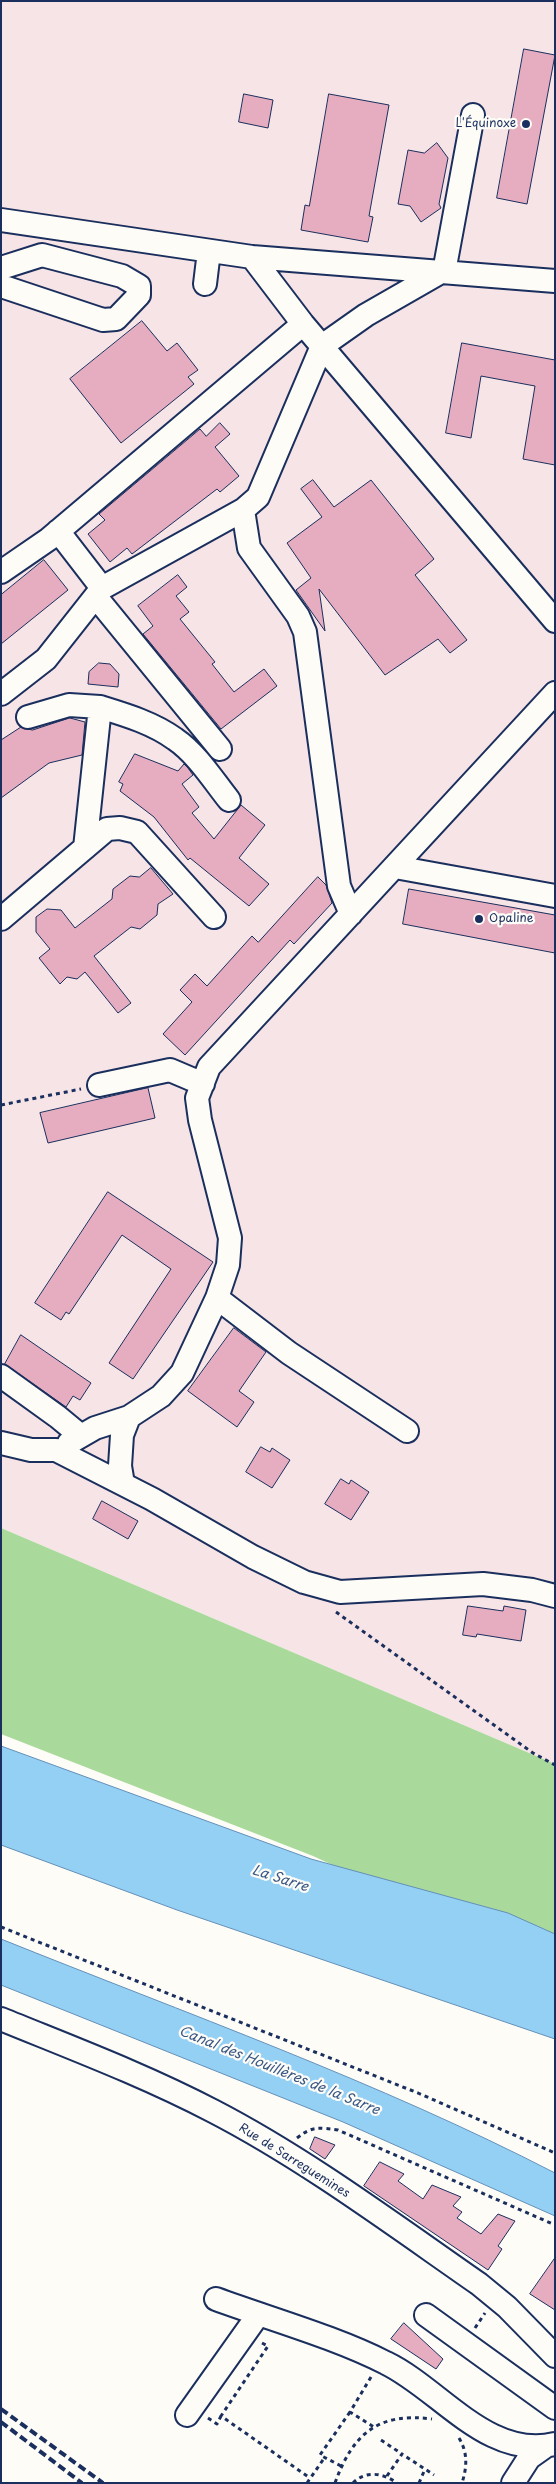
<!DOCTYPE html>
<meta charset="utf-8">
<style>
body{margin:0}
#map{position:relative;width:556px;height:2484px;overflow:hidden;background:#fdfcf7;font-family:"Playpen Sans",sans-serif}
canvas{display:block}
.frame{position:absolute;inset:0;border:2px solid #1b2f5e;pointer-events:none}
</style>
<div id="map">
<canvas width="556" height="2484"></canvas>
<div class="frame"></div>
</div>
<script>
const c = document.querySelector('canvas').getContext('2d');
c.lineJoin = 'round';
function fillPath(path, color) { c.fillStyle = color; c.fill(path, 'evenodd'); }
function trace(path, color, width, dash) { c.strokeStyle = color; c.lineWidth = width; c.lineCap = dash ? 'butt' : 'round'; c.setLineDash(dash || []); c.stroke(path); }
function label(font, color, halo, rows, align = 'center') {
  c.font = font + ' "Playpen Sans",sans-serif'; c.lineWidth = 4.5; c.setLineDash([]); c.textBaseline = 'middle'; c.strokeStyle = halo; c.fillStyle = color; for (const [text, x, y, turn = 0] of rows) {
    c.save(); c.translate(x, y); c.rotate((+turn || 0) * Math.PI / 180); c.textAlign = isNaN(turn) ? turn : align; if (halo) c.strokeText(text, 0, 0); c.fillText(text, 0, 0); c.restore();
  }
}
fillPath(new Path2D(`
 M1 1H555V1764L1 1528Z`), '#f6e4e6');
fillPath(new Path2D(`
 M1 1528 555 1764V1968L313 1856 1 1734Z`), '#a9da9b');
const water = new Path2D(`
 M1 1746 311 1859 508 1913 555 1934V2039L177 1910 1 1845Z
 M1 1939C185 2013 379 2082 555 2173V2216L343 2122 1 1985Z`);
fillPath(water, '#94d0f4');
trace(water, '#6490b8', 1);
const building = new Path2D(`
 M524 49 555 55 527 204 497 198Z
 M244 94 273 100 268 128 239 122Z
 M329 94 389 105 369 216 373 217 368 242 301 230 305 205 309 206Z
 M437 143 448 158 439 204 441 208 421 222 410 206 398 204 408 150 424 153Z
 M142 321 167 351 177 343 198 370 188 377 194 384 121 443 70 379Z
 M462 343 555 360V465L523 459 535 386 481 376 471 438 446 433Z
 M220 423 230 434 215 447 239 476 220 492 217 489 132 554 127 548 110 562 88 534 105 520 99 514 200 429 206 436Z
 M313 480 334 507 371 480 434 559 415 575 467 640 450 653 438 639 385 675 319 589 325 631 296 590 311 578 287 543 322 517 301 489Z
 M44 560 68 590 1 644V595Z
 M178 575 187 587 176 596 189 612 180 619 215 662 212 664 234 692 264 669 277 686 221 729 143 634 153 626 138 606Z
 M99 663 110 664 119 674 118 687 88 684 89 672Z
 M70 718 85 722 82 755 49 763 1 798V740L21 727 32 730Z
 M135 754 178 771 184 764 188 768 193 775 182 784 199 807 192 813 214 839 241 805 265 825 239 858 269 884 249 906 190 858 188 860 154 817 120 791 123 784 119 782Z
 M151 868 173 894 158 904 157 915 140 929 131 927 94 956 131 1003 118 1013 85 972 77 979 67 977 60 984 39 958 50 949 36 932V917L47 909 61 910 75 928 112 899 113 889 130 876 139 877Z
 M318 877 326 885 332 903 294 944 290 940 185 1055 163 1034 192 1002 180 990 195 974 207 986 252 936 258 942Z
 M409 889 555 915V953L403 924Z
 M148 1088 155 1118 48 1143 40 1113Z
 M108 1192 213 1262 133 1379 109 1363 171 1269 122 1235 69 1314 66 1312 61 1320 35 1303Z
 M234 1328 266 1352 239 1391 254 1402 237 1427 188 1391Z
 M21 1335 91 1383 80 1400 73 1396 66 1407 5 1364Z
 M261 1447 270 1452 272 1448 290 1460 272 1488 246 1472Z
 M341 1479 349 1484 351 1480 369 1492 351 1520 325 1504Z
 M102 1501 138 1521 128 1539 93 1519Z
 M468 1606 503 1611 504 1606 526 1610 521 1641 477 1634 476 1637 463 1635Z
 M315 2137 335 2145 325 2159 310 2149Z
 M380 2162 404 2174 398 2181 423 2199 432 2185 461 2197 453 2206 462 2212 457 2218 481 2234 498 2214 515 2221 498 2246 502 2249 488 2270 364 2186Z
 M555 2258V2310L530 2294Z
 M404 2323 443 2359 436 2369 391 2339Z`);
fillPath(building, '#e5adbf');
trace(building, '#1b2f5e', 1);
const minor = new Path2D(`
 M1 220 252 257 555 281
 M252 257 303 324 555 621
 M1 268 42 255 122 276 139 286V295L116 319 103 320 1 286
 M444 272 473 115
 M205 284 209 251
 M243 510 249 548 298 616 305 632 339 886 351 914
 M58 531 102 588
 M1 572 49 539 303 324
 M96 597 220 749
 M1 694 46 659 102 588 243 510 258 497 322 346 366 315 441 272
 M28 717 69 705 100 707
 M85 848 100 707C126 715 153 723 175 739 197 754 213 780 229 800
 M395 867 555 896
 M1 919 107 829 120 828 137 832 214 917
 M99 1085 170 1070 203 1084
 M217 1298 289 1353 407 1431
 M1 1376 58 1417 81 1436
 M1 1443 31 1450H56L152 1499 253 1557 304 1582 340 1592 483 1584 532 1590 555 1596
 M69 1443 95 1428 129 1417
 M123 1484 120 1466 122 1435 129 1417 161 1396 182 1373 217 1298 228 1265 230 1238 200 1120 197 1098 209 1067 555 693
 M1 2019C72 2048 144 2075 213 2111 304 2158 394 2225 479 2284L507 2307 555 2356
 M216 2299C270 2319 335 2337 386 2363 440 2389 488 2460 555 2444
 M426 2315 555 2408
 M187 2415 258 2315
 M513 2483 529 2458 546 2446`);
trace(minor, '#1b2f5e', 26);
trace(new Path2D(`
 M1 1105 81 1089
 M336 1612 533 1753 555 1765
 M1 1927 418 2093 555 2153
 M297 2138C313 2125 320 2128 338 2130L555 2225
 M475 2328 485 2313
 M262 2343 268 2346 221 2416 310 2478
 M371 2377 350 2412 374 2427
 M208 2418 217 2424 221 2416
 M459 2438C468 2453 467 2467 462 2483
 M381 2440 402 2454
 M341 2466 320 2455 350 2412
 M387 2476 402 2454 434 2475
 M307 2483 325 2457
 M335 2483C353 2433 379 2412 432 2419
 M353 2483C366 2470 383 2473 397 2483
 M419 2483 425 2469`), '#1b2f5e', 3, [4, 4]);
trace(minor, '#fdfcf7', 22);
trace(new Path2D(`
 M1 2409 103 2483
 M1 2422 82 2483`), '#1b2f5e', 4, [8, 4]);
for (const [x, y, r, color] of [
 [526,124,5,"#1b2f5e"],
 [479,919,5,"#1b2f5e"]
]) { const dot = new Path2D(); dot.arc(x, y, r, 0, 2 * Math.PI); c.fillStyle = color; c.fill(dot); trace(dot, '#fdfcf7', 2); }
label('12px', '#1b2f5e', '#fdfcf7', [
 ["L'Équinoxe",516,124],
 ["Opaline",489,919,"left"]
], 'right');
label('12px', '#1b2f5e', '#fdfcf7', [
 ["Rue de Sarreguemines",294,2161,32]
]);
label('italic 14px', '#395784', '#fdfcf7', [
 ["La Sarre",280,1879,18],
 ["Canal des Houillères de la Sarre",279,2071,22]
]);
</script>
